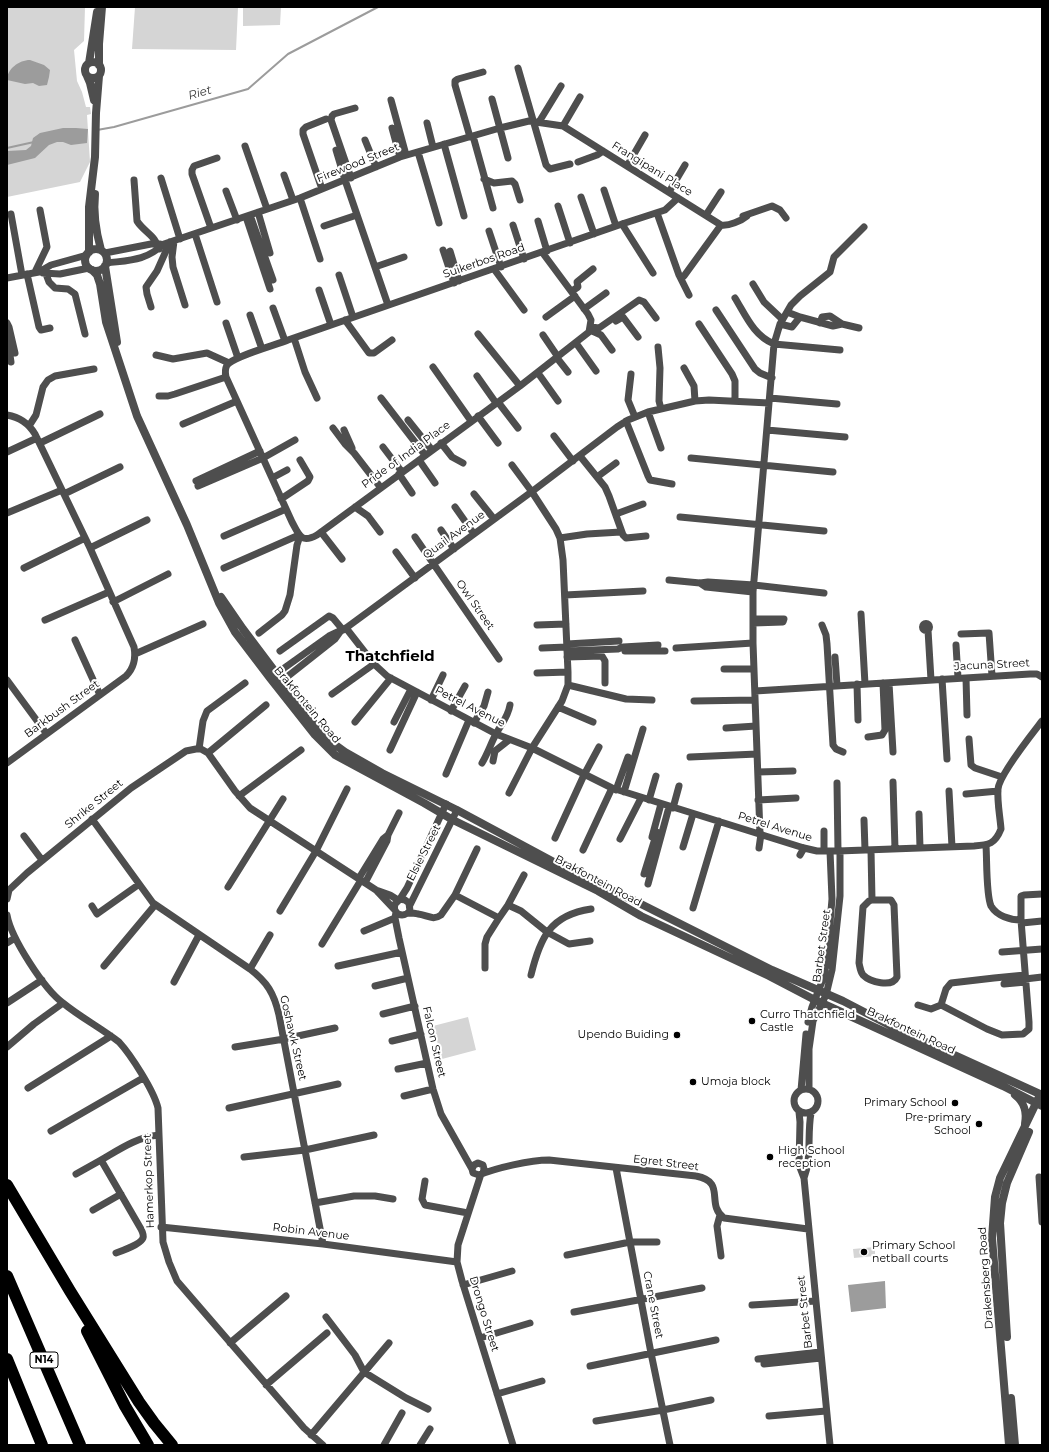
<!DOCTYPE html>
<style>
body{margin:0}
#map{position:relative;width:1049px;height:1452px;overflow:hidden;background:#fff;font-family:Montserrat,sans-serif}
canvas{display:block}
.frame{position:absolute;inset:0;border:8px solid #000;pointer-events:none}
</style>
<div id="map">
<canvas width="1049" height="1452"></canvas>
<div class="frame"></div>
</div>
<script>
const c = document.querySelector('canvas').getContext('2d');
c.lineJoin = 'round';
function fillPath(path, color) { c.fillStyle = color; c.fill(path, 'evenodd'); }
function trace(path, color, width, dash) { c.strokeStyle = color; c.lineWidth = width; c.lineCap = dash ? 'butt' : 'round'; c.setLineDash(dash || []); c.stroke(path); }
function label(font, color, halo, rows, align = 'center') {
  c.font = font + ' Montserrat,sans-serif'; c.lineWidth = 4; c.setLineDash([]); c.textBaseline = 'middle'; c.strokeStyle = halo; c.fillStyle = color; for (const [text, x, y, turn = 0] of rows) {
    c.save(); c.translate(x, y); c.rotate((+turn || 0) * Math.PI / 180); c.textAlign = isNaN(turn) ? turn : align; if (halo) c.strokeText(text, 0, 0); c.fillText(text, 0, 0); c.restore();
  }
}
fillPath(new Path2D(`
 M7 7H85L84 41 74 50 77 81 82 92 86 107H90L91 114 87 115 90 162 80 182 7 197Z
 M135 7H238L236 50 132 49Z
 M243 7H281L280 25 243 26Z
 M468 1017 476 1050 442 1059 433 1026Z
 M875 1247V1256L854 1258 853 1249Z`), '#d5d5d5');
fillPath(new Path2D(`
 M30 60 44 65 50 70 49 77 47 85 39 86 33 83 25 84 7 80C7 69 19 60 30 60Z
 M63 128H76L88 129 87 143 71 145 63 142H57L49 145 35 158 7 165V151L26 150 31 146 33 138 40 133Z
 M885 1281 886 1308 851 1312 848 1285Z`), '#9c9c9c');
trace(new Path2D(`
 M97 130 114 127 248 89 288 54 378 7
 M7 148 34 142`), '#9c9c9c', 2);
trace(new Path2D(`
 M518 68 546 165 550 169 570 164
 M492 99 508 158
 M391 100 406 155
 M539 122 561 86
 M427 123 433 147
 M563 126 580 97
 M392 128 400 157
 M473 136 493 208
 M470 137 455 85V81L458 79 483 72
 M365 140 376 167
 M444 144 464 216
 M245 146 267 209
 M336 150 345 180 388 305
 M418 152 439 223
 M578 162 597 155 603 151
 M627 166 645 135
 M284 175 293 200
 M161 178 180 239
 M351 178 331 120 332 116 334 114 355 108
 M484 179 494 183 512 181 515 184 520 200
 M134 180 137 221C144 232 156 236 159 249
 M322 189 303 134V130L306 127 326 119
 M604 190 616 226
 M226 191 237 220
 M669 192 685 165
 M581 197 594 234
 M300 198 320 259
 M558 206 570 243
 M258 212 270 253
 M657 213 679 275 689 295
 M11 214 22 275
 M250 215 273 280
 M706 215 721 192
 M743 216 772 206 780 210 786 218
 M246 217 270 289
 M538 221 547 251
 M622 224 653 273
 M513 225 524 259
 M324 226 357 215
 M211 228 192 174V170L194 166 217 158
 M489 231 501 267
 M195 234 217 302
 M174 241 172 257 173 267 185 305
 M443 250 454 283
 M450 251 459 281
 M542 252 588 314 591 320 589 332 520 386 317 535C301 544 299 535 292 522L226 377C225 373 225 369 227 365 234 356 276 345 288 340L622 224 665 210 678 198
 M105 253 151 244H160
 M107 263C131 260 145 261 164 244L300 198 400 157 500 128 529 121 563 126 721 225C729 226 741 221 747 216
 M375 267 404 257
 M494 269 524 310
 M35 272 47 247 40 210
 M43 273 60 274 89 268
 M27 274 39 327 41 330 50 328
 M46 274 49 282 55 288 68 289 75 294 85 334
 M339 275 353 317
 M684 276 721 225
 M7 278 39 272 51 265 87 255
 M753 284 764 302 782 319
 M319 290 331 325
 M572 291 578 287 577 282 593 269
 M735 298C746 316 754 336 774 344L840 350
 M151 307 147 294 146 287 157 271 170 242
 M273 308 285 341
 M584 309 606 293
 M716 310 755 369 760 373 772 378
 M787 312 800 317 833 326 842 324 859 328
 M250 315 262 349
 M546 317 575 296
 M345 320 369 353H374L392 340
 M616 321 623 317 638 337
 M7 323 9 327 15 353
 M226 323 238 358
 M820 323 822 317 830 316 842 324
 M699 324 732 374 735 381V401
 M780 324 792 327 800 317
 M591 327 599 328 639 300 644 302 656 318
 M590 330 601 335 612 350
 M478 334 520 386
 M543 335 558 357
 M294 338 305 372 317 398
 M8 342 11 362
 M576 343 596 371
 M658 347 660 368 659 401 661 409
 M156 355 173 359 207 353 229 363
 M557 358 568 372
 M433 367 471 421
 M684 368 694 386 695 401
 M538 373 558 401
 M631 374 628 400 635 417
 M477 376 496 403
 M159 396H168L175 394 226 377
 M381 398 425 455
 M770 398 837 404
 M498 402 518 428
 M648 412 661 448
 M7 415C19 417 29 424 35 434L90 548 134 647C136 658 134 668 126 676L7 763
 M478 416 498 443
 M408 420 432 450
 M626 421 648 476 650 480 672 484
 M183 424 237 401
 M29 426 36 415 43 387 48 380 55 376 94 369
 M333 428 345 444 354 453 381 488
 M344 430 352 448
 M767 430 845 437
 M554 436 573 461
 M40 443 100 414
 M441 443 452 457 463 463
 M383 447 402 472
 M7 452 37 438
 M580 456 605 487 609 496 623 535 626 538 646 536
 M691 458 833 472
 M419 460 435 483
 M399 474 412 493
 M597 477 616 463
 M272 478 287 470
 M196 481 260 451
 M198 486 263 458 295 440
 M64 494 120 467
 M474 494 494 519
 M281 499 308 481 310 477 300 460
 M355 507 368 516 380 532
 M455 507 474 534
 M7 513 62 490
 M616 514 643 504
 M680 517 824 531
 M441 530 454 549
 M321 532 342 559
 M224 536 286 509
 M415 537 499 659
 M560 538 587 534 621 532
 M90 548 147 520
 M396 552 415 578
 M24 568 85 538
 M224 568 299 535
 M669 580 700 583 708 582 754 585 824 593
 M700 583 706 587 753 592
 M565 595 643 591
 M113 602 168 574
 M861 614 865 684
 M753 619H784L783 622 753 623
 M45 620 109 592
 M922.5 627a3.5 3.5 0 1 1 7 0a3.5 3.5 0 1 1-7 0Z
 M537 625 566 624
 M822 625 826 635 827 644 833 745 836 749 843 752
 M346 628 374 664 387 676 496 734 532 748 612 788 804 848 817 851H838L974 846C989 845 995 844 1001 829 1000 816 997 802 998 789 999 775 1032 734 1042 721
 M928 630 931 680
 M259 633 282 615 285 611 290 595 297 545 300 536
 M961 634 989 633 992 676
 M75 640 100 695
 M567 644 619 641
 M956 645 958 678
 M542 648 567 647
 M676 648 753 643
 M280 651 329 616 333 618 343 630
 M567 651 618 649 623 647 658 645
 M625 651H665
 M135 654 203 624
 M567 657 602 656 605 661V683
 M835 657 837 685
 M724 669H754
 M537 673 568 672
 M273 676 329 636 346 628 534 490 617 427 628 420 648 412 695 401 709 400 769 403
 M966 678 967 715
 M942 679 947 759
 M7 680 46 733
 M889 683 893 752
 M278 684 335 639 340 632
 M857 684 858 720
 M568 685 626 699 652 700
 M755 691 1030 674H1037L1042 677
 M332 694 374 664
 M431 700 443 675
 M694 701 755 700
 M558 707 593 722
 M451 711 465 686
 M355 722 391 678
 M394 722 411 689
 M474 723 484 706 488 692
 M726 728 756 726
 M868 737 882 735 885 730 883 683
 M969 739 971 765 975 768 1002 777
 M199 749 203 721 207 711 245 683
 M390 750 417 692
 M208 753 266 705
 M690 757 757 754
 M493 761 495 751 509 740
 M482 763C488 753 491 743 496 734 502 723 508 717 510 705
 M758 772 793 771
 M446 774 469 720
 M893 782 895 849
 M837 783 838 851
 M616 790 628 757
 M949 791 952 847
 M624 792 643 729
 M509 793 532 748 562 701 568 685V672L563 560 560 538 556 529 532 492 512 465
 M966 794 998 791
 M239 796 301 750
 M649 800 656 776
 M758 800 796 798
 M673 808 679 786
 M919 814 920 848
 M92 819 153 903 250 969C267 982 274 993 279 1015L323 1244
 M864 820 865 850
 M760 834 753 643V592L774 344 780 324 791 305 800 296 830 272 834 257 864 227
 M24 836 42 860
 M652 837 661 804
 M555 838 584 775 599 747
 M620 839 641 798
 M986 846C987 859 986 895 991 906 997 916 1010 920 1021 920L1029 1022V1029L1023 1034 1002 1035 987 1029 941 1005 946 989 951 983 994 978 1025 975
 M683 847 693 814
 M759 848 761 834
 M583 850 612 788
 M871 850 872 900
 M824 851V831
 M800 855 804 848
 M644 874 657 832
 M359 878 383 839 388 835 399 813
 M365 883 387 841 388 835
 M648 884 669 807
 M228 887 283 799
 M377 891 394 909
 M455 895 499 918 508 905 524 875
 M7 899 9 890 27 873 131 788 186 751 196 749H201L208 753 235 791 250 808 376 890 390 895 398 900
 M400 899 405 900 409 903 410 911C403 919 392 914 395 904L400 899 407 888 446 804
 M872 900H891L894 905 897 977C892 988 870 982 863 975 860 971 860 967 859 963L863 907 869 901Z
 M410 905 457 810
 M508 905 521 911 547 932 569 944 590 941
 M92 906 97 914 138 885
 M693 908 719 821
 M280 911 316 851 347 789
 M396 912 395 918 399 938 433 1089 441 1114 472 1169
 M408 913C411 913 415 913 418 914 427 915 433 921 441 915L455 895 477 849
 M7 915C11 938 44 989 63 1003 80 1017 101 1028 119 1042 131 1055 154 1091 158 1108L163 1242 169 1262 177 1281 304 1428 323 1445
 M1021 920V896L1024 895 1042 894
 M1022 923 1042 921
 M364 931 395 918
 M7 943 15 938
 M322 944 361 880
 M1002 952 1042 949
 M104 966 155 905
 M338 966 402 952
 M485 968V944L487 937 499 918
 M250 969 270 935
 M531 975C540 938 550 915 591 909
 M1025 979 1042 977
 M174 982 199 935
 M1004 984 1026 982
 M375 986 408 978
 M7 1003 42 980
 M918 1005 931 1009 941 1005
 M383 1014 415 1006
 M808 1022 812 1007 823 979 827 958 832 899 830 851
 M392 1041 421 1034
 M7 1047 34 1024 63 1003
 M235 1047 284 1039 335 1028
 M398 1069 427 1063
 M28 1088 111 1036
 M794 1101a12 12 0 1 1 24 0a12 12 0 1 1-24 0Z
 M809 1089V1049L813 1021 826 995 832 970 840 896V851
 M801 1090 806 1034
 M404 1096 433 1089
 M229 1108 338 1084
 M799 1112 800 1122 799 1165 804 1178 830 1445
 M51 1131 143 1078
 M244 1157 305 1150 374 1135
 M101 1160C120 1149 137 1137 159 1135
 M616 1168 651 1353 670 1445
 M483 1173 484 1169 483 1165 478 1163 474 1165 472 1169 473 1173 479 1175C496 1168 530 1160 549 1160L696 1176C727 1182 705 1204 724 1218L808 1229
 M76 1174 101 1160 141 1229C142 1231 144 1235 143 1238 141 1244 122 1251 116 1253
 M481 1174 458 1245 457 1262 462 1281 513 1445
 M1039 1177 1042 1222
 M804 1178C812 1157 807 1135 811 1113
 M425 1181 422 1199 425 1205 468 1213
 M315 1203 354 1196H375L393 1199
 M93 1210 121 1194
 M720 1215 717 1226 721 1256
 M161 1227 323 1244 457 1262
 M567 1255 630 1242H657
 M463 1285 512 1271
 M752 1305 816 1301
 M574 1312 702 1288
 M326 1317 355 1355 364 1372 406 1398 428 1409
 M480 1338 530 1323
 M230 1343 286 1296
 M758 1359 820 1352
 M764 1364 821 1358
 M590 1366 716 1340
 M266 1385 327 1333
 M497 1394 542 1381
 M769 1416 826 1411
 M596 1421 663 1410 711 1400
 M311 1435 389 1343
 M384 1445 402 1413
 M420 1445 430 1429`), '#4e4e4e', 7);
trace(new Path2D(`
 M85 70a8 8 0 1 1 16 0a8 8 0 1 1-16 0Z
 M89 63 97 12
 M99 65V44L102 7
 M87 76 90 83 94 100
 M95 194C93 213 96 232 101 250
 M85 260a11 11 0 1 1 22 0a11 11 0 1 1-22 0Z
 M89 252V207L95 157 96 113 99 76
 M105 266 117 342
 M92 270 97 275 100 284 106 322 137 416 187 525 219 603 235 632 270 678 315 735 335 755 424 803 453 820 598 891 641 916 769 976 815 1000 1003 1086 1042 1106
 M221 597 243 629 316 726 334 744 345 752 382 773 457 810 578 875 635 901 772 970 843 1001 897 1029 1042 1095
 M1015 1095C1025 1103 1027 1112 1025 1124
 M1007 1337 1000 1223 1002 1203 1007 1183 1029 1132
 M1011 1398 1015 1445
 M1009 1445 992 1238 995 1197 1000 1178 1038 1099`), '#4e4e4e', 8);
trace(new Path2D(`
 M7 1185 70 1291 139 1402 154 1423 172 1445
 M7 1276 80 1445
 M87 1331 125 1406 148 1445
 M7 1359 42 1445`), '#000', 12);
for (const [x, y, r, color] of [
 [752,1021,4,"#000"],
 [677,1035,4,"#000"],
 [693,1082,4,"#000"],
 [955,1103,4,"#000"],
 [979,1124,4,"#000"],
 [770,1157,4,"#000"],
 [864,1252,4,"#000"]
]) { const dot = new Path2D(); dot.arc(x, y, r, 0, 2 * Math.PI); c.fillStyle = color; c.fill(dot); trace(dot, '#fff', 1.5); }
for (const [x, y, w] of [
 [44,1360,28]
]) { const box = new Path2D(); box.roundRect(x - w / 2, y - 8, w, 16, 3); c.fillStyle = '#fff'; c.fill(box); trace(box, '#000', 1); }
label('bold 10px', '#000', null, [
 ["N14",44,1360]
]);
label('11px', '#000', '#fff', [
 ["Firewood Street",358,163,-22],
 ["Frangipani Place",652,169,32],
 ["Suikerbos Road",484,261,-19],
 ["Pride of India Place",406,455,-36],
 ["Quail Avenue",454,535,-36],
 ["Owl Street",475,605,55],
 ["Jacuna Street",992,665,-3],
 ["Brakfontein Road",307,705,50],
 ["Petrel Avenue",470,707,27],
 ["Barkbush Street",62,709,-36],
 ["Shrike Street",94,804,-39],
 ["Petrel Avenue",775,827,17],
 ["Elsie Street",424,853,-63],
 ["Brakfontein Road",598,881,28],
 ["Barbet Street",822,946,-82],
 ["Brakfontein Road",911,1031,25],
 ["Goshawk Street",293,1038,77],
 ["Falcon Street",434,1042,77],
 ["Egret Street",666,1163,7],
 ["Hamerkop Street",149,1181,-92],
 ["Robin Avenue",311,1232,7],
 ["Drakensberg Road",986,1278,-94],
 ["Crane Street",653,1305,79],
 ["Barbet Street",805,1312,-96],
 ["Drongo Street",484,1314,73]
]);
label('11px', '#000', '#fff', [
 ["Curro Thatchfield",760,1015],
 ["Castle",760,1028],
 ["Upendo Buiding",669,1035,"right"],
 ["Umoja block",701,1082],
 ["Primary School",947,1103,"right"],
 ["Pre-primary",971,1118,"right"],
 ["School",971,1131,"right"],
 ["High School",778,1151],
 ["reception",778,1164],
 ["Primary School",872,1246],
 ["netball courts",872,1259]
], 'left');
label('italic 12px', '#3d3d3d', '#fff', [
 ["Riet",200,93,-16]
]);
label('bold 15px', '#000', '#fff', [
 ["Thatchfield",390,657]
]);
</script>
